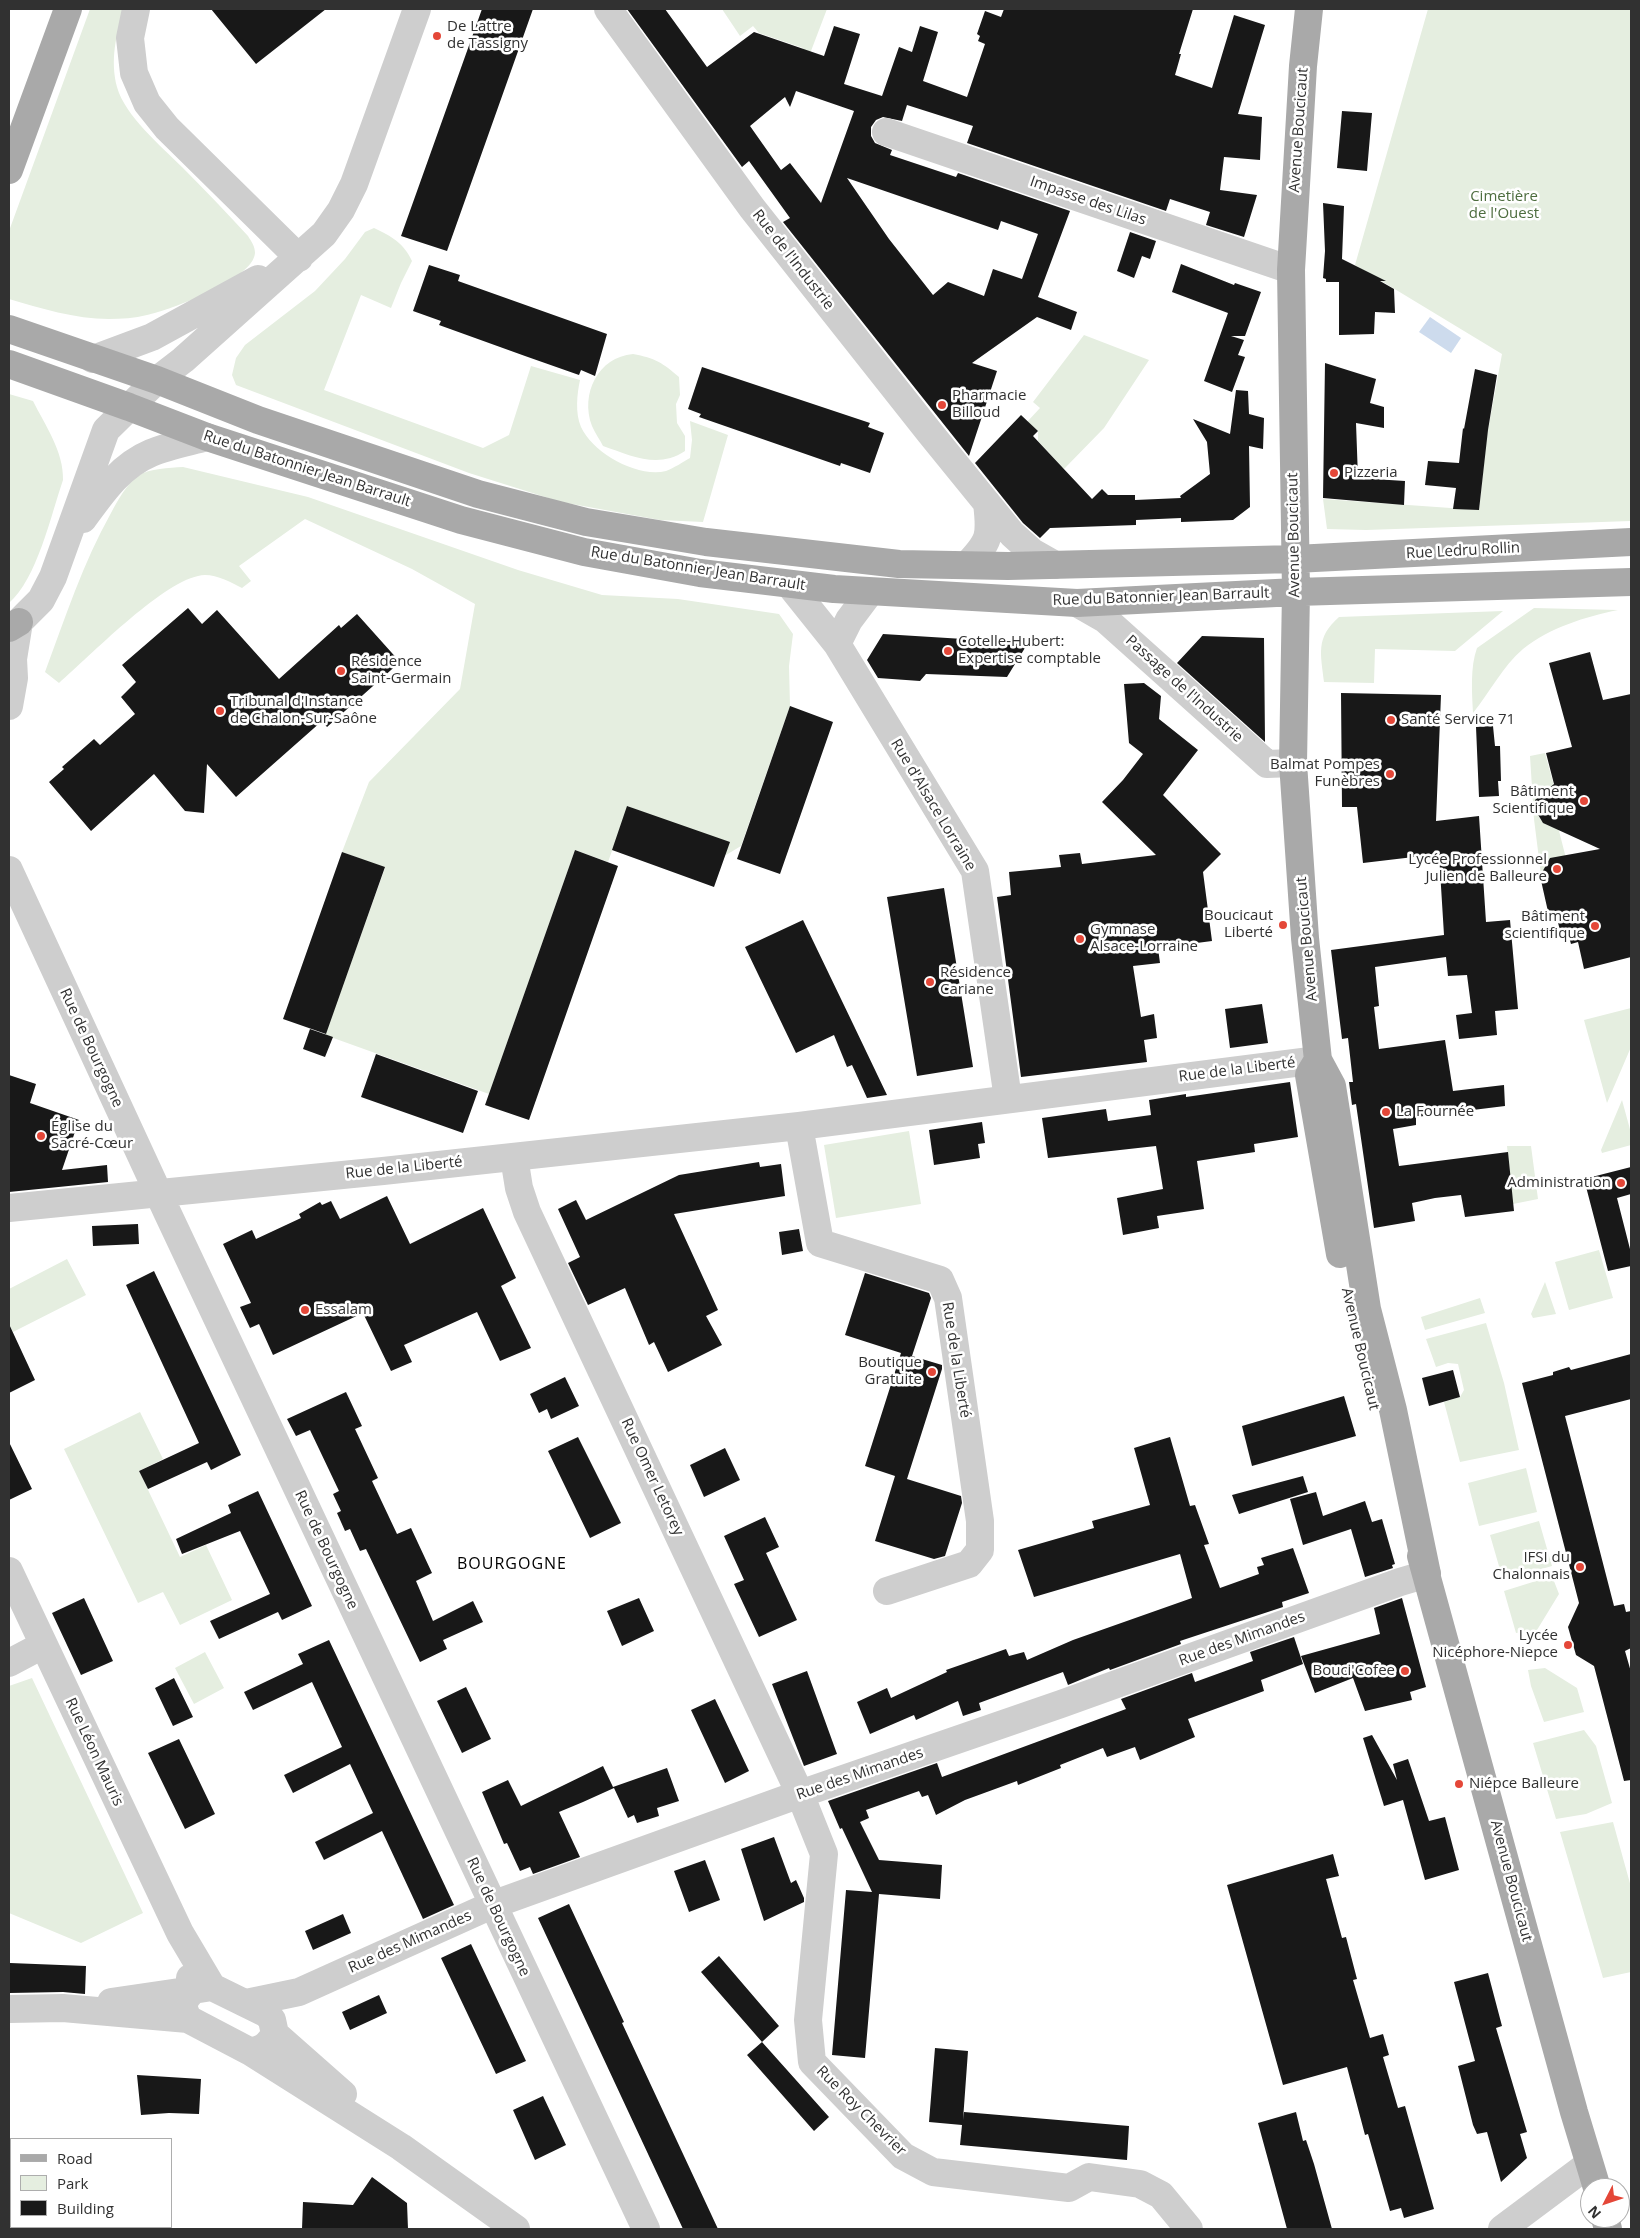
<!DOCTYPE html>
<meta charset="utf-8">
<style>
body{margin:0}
#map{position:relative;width:1640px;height:2238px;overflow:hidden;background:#fff;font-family:"Open Sans",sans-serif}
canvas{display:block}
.frame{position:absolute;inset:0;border:10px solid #313131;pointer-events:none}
.legend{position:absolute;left:10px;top:2138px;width:162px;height:90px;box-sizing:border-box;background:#fff;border:1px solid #adadad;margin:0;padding:6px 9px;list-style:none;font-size:15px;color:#313131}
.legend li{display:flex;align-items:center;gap:10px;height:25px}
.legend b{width:25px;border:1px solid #adadad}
.north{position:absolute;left:1580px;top:2178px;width:50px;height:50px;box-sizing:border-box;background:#fff;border:1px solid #adadad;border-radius:50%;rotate:229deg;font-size:14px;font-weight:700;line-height:20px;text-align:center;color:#313131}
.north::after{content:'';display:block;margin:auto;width:18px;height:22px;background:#e44738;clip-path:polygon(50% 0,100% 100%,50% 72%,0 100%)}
</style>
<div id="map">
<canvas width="1640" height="2238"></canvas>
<div class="frame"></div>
<ul class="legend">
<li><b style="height:6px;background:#a9a9a9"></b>Road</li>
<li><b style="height:14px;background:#e5eee0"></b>Park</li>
<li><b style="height:14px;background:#181818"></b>Building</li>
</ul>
<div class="north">N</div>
</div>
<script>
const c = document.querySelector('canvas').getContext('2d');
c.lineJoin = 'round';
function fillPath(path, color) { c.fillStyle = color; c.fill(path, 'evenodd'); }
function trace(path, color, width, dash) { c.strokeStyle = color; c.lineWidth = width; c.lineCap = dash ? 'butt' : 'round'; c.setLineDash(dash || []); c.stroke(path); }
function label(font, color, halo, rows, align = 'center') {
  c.font = font + ' "Open Sans",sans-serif'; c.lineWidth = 5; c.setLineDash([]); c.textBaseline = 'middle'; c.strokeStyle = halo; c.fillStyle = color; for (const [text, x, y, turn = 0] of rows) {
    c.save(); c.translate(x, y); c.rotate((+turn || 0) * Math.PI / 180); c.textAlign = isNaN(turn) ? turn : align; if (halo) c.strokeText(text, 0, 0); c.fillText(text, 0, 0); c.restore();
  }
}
fillPath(new Path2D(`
 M90 9H124C116 35 110 60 117 87 125 116 161 146 182 167 204 189 226 212 248 236 251 241 255 246 255 253 253 280 170 310 147 315 135 318 121 319 109 319 75 319 40 308 9 299V231Z
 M722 9H827L803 72 796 70 803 48 759 33 753 26 740 36Z
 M1428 9H1631V521L1366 530 1327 529 1323 499 1479 510 1487 435 1502 354 1355 265Z
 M374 228C391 236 404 243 412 261L401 283 391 308 361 295 324 390 483 448 509 435 531 366 580 380C577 394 575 413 581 427 593 453 637 478 666 471 674 468 683 462 690 458L692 440 690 421 728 435 703 522 660 520 561 502 469 473 236 385 232 375 236 358 245 345 315 291 345 259 365 232Z
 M1084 335 1149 360 1104 428 1064 469 1038 441V431L1027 422 1040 408 1033 402Z
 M633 354C655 358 663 363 679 377L680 395 676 404 677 423 685 436V451C658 469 632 456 603 446 600 440 595 433 592 426 580 394 598 357 633 354Z
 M9 394 33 401C45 425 64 452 63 480 51 515 37 579 9 603Z
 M183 467 308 497 518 570 602 595 678 599 779 614 793 634 789 666 790 706 741 846 726 855 628 806 608 862 575 850 489 1094 325 1035 385 868 342 852 369 782 460 689 475 604 412 569 305 519 239 566 251 581 242 588C230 582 212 572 198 576 160 584 90 656 59 683L45 672C65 618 83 563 111 513 118 500 126 485 138 476 150 468 169 468 183 467Z
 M1534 608 1618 610C1585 617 1551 627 1523 649 1503 666 1489 693 1473 713 1472 693 1470 667 1477 648Z
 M1503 611 1455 651 1375 649 1374 683 1324 682C1321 654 1315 638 1339 617Z
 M1545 753 1554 786 1537 798C1534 814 1541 827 1558 827L1569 870 1594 851 1631 841V873L1566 889 1541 875 1534 819 1530 756Z
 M1631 1008V1047L1607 1103 1584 1020Z
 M1622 1100 1631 1133V1145L1602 1153 1601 1150Z
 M909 1131 921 1204 836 1218 824 1145Z
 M1507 1146H1531L1538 1199 1513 1204Z
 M1599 1250 1613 1298 1569 1310 1555 1262Z
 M67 1259 86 1295 13 1332 9 1325V1289Z
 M1545 1282 1556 1314 1533 1318 1531 1314Z
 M1480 1298 1485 1313 1425 1330 1421 1317Z
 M1486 1323 1504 1383 1519 1450 1460 1462 1444 1402 1460 1397 1464 1390 1458 1364 1448 1363 1436 1367 1426 1339Z
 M140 1412 163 1459 139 1471 180 1557 206 1545 232 1600 180 1625 163 1592 138 1603 64 1449Z
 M1526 1468 1537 1512 1479 1526 1468 1483Z
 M1539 1521 1552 1566 1503 1580 1490 1535Z
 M1552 1576 1559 1594 1537 1630 1516 1633 1504 1591Z
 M205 1652 224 1688 194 1704 175 1668Z
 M1545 1668 1577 1688 1584 1712 1544 1722 1531 1686 1528 1670Z
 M32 1678 143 1913 81 1943 9 1913V1686Z
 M1584 1730 1596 1746 1612 1803 1586 1814 1556 1819 1533 1743Z
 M1613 1822 1631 1887V1972L1603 1978 1560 1832Z`), '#e5eee0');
fillPath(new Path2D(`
 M1430 317 1461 338 1451 353 1419 332Z`), '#cddbed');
fillPath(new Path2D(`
 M211 9H326L256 64Z
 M482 9H533L447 251 401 236Z
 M627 9H665L707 67 754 32 824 56 834 26 860 34 844 84 882 96 899 47 912 52 920 26 938 32 923 81 967 97 985 44 978 41 980 36 977 34 985 11 1001 17 1004 9H1193L1179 54H1181L1175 75 1212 88 1234 15 1265 25 1238 114 1262 117 1260 160 1224 157 1220 190 1257 195 1244 237 1206 225 1210 212 1170 199 1166 211 967 143 973 126 907 105 902 121 883 117 876 120 871 127V136L875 143 892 150 890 155 956 177 958 173 1070 211 1038 297 1077 312 1071 330 1037 317 972 363 997 371 969 456 783 222 790 218 749 161 742 167ZM796 91 854 111 821 203 790 163 781 170 750 126 785 97 790 107ZM847 178 998 230 1001 221 1038 234 1022 279 993 269 984 296 948 282 933 295 889 239Z
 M1342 111 1372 113 1367 171 1337 168Z
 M1323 203 1344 206 1342 259 1386 281H1380L1394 289 1395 313 1375 312 1374 334 1339 335V282H1326V279L1323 278 1325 251Z
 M1130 232 1156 241 1150 259 1142 256 1134 278 1117 271Z
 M1181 264 1234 285 1235 283 1261 292 1245 336H1231L1244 340 1238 355 1245 357 1232 392 1204 381 1228 313 1172 292Z
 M429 265 460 275 458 281 607 334 595 376 581 370 579 375 525 356 439 325 441 321 413 311Z
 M1325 363 1376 379 1370 403 1384 407V428L1356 423 1358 478 1405 481 1404 505 1323 498Z
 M702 367 870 423 868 427 884 433 870 473 841 463 840 466 699 417 701 414 688 409Z
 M1475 369 1497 375 1488 430 1479 510 1453 509 1456 488 1425 485 1428 461 1459 463 1463 428 1464 429Z
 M1236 390 1248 391 1249 414 1264 418 1263 449 1249 446 1250 507 1233 520 1181 522V518L1136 520V525L1050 528 1040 538 1023 523 975 463 1021 415 1038 431 1033 436 1092 499 1102 489 1108 495H1135V500L1181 498 1180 496 1210 474 1207 442 1193 419 1230 434Z
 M188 608 202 624 217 610 279 679 339 625 341 628 357 614 400 662 327 727 322 721 236 797 207 764 204 813 185 811 154 774 91 831 49 782 64 769 62 767 94 739 100 745 135 714 121 697 136 682 122 665Z
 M883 634 1028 643 1007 677 926 674 920 681 878 678 867 660Z
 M1202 636 1264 638 1265 742 1177 663Z
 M1590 652 1603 700 1631 694V957L1584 969 1578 942 1571 944 1569 937 1562 938 1556 915 1549 916 1540 876 1550 858 1600 849 1543 823 1537 813 1535 800 1554 784 1546 753 1572 747 1549 663Z
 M1144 683 1161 696 1159 719 1198 750 1163 795 1221 854 1203 872 1212 941 1158 948 1160 963 1133 966 1141 1017 1154 1014 1157 1038 1144 1040 1147 1062 1021 1077 997 897 1011 895 1009 872 1061 867 1059 855 1080 853 1082 864 1156 855 1102 802 1123 780 1143 754 1129 743 1124 684Z
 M1341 693 1441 695 1436 821 1479 816 1486 922 1510 920 1518 1009 1495 1011 1497 1035 1459 1039 1456 1015 1472 1013 1467 975 1448 976 1446 957 1375 967 1379 1006 1374 1007 1379 1049 1445 1040 1453 1091 1504 1085 1505 1106 1416 1117V1125L1393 1129 1399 1166 1508 1152 1514 1211 1465 1217 1461 1195 1435 1198 1412 1203 1415 1221 1374 1228 1356 1104 1352 1105 1349 1082H1353L1348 1038 1342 1039 1331 950 1444 935 1439 854 1363 863 1357 807H1342Z
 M790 706 833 722 780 874 737 859Z
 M1493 726 1495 746H1500L1501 781H1498L1499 796 1479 797 1476 727Z
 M627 806 730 842 714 887 612 850Z
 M575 850 618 866 529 1120 485 1105Z
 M342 852 385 867 326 1034 283 1019Z
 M944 888 973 1067 917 1076 887 897Z
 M803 920 854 1026 887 1095 867 1098 852 1065 847 1067 834 1035 796 1053 745 947Z
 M1262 1004 1268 1043 1230 1048 1225 1009Z
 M310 1029 333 1037 325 1057 303 1049Z
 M376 1054 478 1091 463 1133 361 1097Z
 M9 1075 36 1084 30 1103 79 1120 62 1170 107 1165 108 1182 9 1192Z
 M1290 1082 1298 1137 1254 1144 1255 1152 1197 1161 1204 1209 1157 1216 1159 1228 1123 1235 1117 1198 1163 1189 1156 1146 1048 1158 1042 1118 1106 1109 1108 1121 1151 1115 1149 1100 1186 1094V1097Z
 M982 1122 985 1143 978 1144 980 1158 934 1165 929 1130Z
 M759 1162 760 1167 781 1164 785 1196 674 1214 718 1310 706 1316 722 1345 668 1372 654 1342 649 1345 625 1288 588 1305 568 1263 580 1257 558 1209 576 1200 586 1220 679 1175Z
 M1631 1167V1194L1617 1198 1631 1253V1266L1608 1271 1584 1179Z
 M387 1196 410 1244 483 1208 516 1278 501 1286 531 1348 500 1361 477 1312 404 1345 412 1362 391 1371 363 1313 273 1355 259 1324 250 1328 240 1307 251 1303 223 1244 252 1230 256 1239 301 1218 299 1214 320 1202 322 1205 331 1201 340 1219Z
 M138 1224 139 1244 93 1246 92 1226Z
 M799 1229 803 1251 782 1255 779 1232Z
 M154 1271 241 1455 211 1470 207 1462 148 1489 139 1471 199 1443 126 1285Z
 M865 1273 929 1293 931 1298 912 1356 942 1365V1369L907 1479 961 1496 962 1503 945 1556 934 1559 875 1541 895 1476 865 1466 901 1353 845 1335Z
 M9 1324 35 1380 9 1393Z
 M1631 1354V1399L1565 1416 1614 1606 1624 1604 1626 1612 1631 1611V1648L1625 1651 1631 1672V1780L1624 1781 1594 1666 1576 1655 1568 1627 1579 1603 1522 1383 1553 1375V1372L1569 1367 1571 1370Z
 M1453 1370 1460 1397 1429 1406 1422 1378Z
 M565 1377 579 1406 551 1419 547 1409 539 1413 530 1394Z
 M346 1392 362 1426 355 1429 378 1478 372 1481 397 1534 411 1528 432 1573 416 1581 433 1621 473 1601 483 1622 443 1640 447 1649 420 1662 366 1549 360 1551 350 1529 345 1531 337 1513 341 1511 333 1494 339 1491 310 1430 296 1436 287 1419Z
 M1344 1396 1356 1436 1252 1466 1242 1426Z
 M578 1437 621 1523 590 1538 548 1451Z
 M1170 1437 1190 1506 1195 1505 1209 1544 1204 1545 1220 1588 1259 1574 1257 1567 1264 1565 1261 1558 1293 1548 1309 1593 1282 1602 1283 1607 1180 1641 1181 1644 1110 1670 1109 1668 1068 1685 1063 1672 979 1703 981 1710 963 1716 958 1701 916 1720 914 1715 870 1734 857 1702 887 1688 891 1698 947 1672 946 1670 1006 1649 1009 1656 1024 1652 1027 1660 1073 1640 1192 1598 1180 1554 1034 1597 1018 1550 1094 1528 1092 1521 1150 1505 1134 1448Z
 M9 1442 32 1489 9 1500Z
 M725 1448 740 1480 704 1497 690 1465Z
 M1303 1476 1308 1492 1239 1514 1232 1495Z
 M258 1491 312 1606 282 1620 278 1612 219 1639 210 1621 270 1594 240 1531 182 1554 176 1539 231 1513 228 1505Z
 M1316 1492 1323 1516 1365 1501 1372 1522 1382 1519 1395 1564 1392 1565 1393 1568 1365 1577 1351 1529 1303 1545 1290 1499Z
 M765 1517 779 1547 766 1553 797 1620 759 1637 734 1584 744 1580 724 1536Z
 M84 1598 113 1661 81 1675 52 1613Z
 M639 1598 654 1631 622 1646 607 1611Z
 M1402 1598 1426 1687 1410 1692 1412 1700 1365 1711 1353 1678 1315 1693 1301 1656 1380 1634 1374 1608Z
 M1294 1637 1303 1664 1261 1680 1264 1691 1188 1719 1195 1737 1140 1760 1135 1747 1107 1757 1103 1748 1060 1765 1061 1768 1018 1785 1017 1781 965 1800 936 1815 928 1795 922 1797 919 1791 866 1810 869 1818 860 1822 879 1860 942 1865 940 1899 879 1894 865 2058 832 2055 846 1890 872 1892 842 1828 840 1829 828 1801 937 1763 942 1777 1126 1709 1121 1699 1192 1673 1195 1682 1253 1661 1250 1652Z
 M329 1640 454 1905 423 1919 382 1831 324 1860 315 1842 373 1813 350 1764 293 1793 284 1775 342 1747 312 1682 253 1710 244 1692 303 1664 298 1654Z
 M807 1671 837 1754 804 1766 772 1684Z
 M174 1678 193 1717 173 1726 155 1688Z
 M466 1687 491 1739 462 1753 437 1701Z
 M715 1699 749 1771 725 1783 691 1710Z
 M1372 1735 1397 1780 1393 1764 1408 1759 1429 1821 1445 1817 1459 1870 1425 1880 1403 1800 1384 1806 1363 1738Z
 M179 1739 215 1814 185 1829 148 1753Z
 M603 1766 613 1787 667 1768 679 1801 657 1808 659 1816 637 1823 634 1815 628 1818 614 1788 583 1802 559 1812 580 1857 533 1874 530 1867 520 1871 507 1843 504 1844 482 1792 508 1780 521 1806Z
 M774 1837 791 1883 796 1880 804 1898V1902L764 1921 741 1849Z
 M1333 1854 1339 1876 1326 1879 1342 1938 1346 1937 1357 1979 1353 1980 1370 2038 1383 2034 1389 2055 1383 2057 1398 2108 1405 2106 1434 2209 1404 2218 1401 2208 1390 2211 1368 2134 1365 2135 1347 2067 1283 2085 1227 1885Z
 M705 1860 720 1900 689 1912 674 1871Z
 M569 1904 624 2022 622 2023 718 2229H683L538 1918Z
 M343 1914 351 1933 313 1950 305 1931Z
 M471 1944 526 2061 496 2074 441 1958Z
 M719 1956 779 2026 762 2042 701 1972Z
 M10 1963 86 1966 85 1994 63 1992 9 1993Z
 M1488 1973 1502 2026 1496 2028 1527 2132 1520 2134 1527 2158 1501 2182 1487 2132 1477 2134 1473 2125 1458 2066 1475 2061 1454 1982Z
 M379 1995 387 2013 350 2030 342 2012Z
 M762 2042 829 2117 814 2131 747 2055Z
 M935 2048 968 2051 963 2120 964 2112 1129 2126 1127 2160 960 2145 962 2125 929 2122Z
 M137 2075 201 2079 199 2114 169 2113 141 2115Z
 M543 2096 566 2145 535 2160 513 2110Z
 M1296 2112 1303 2141 1306 2140 1314 2164 1332 2229H1287L1258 2123Z
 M372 2177 407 2203 408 2229H302L303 2202 353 2205Z`), '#181818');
trace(new Path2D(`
 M136 9 130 38 134 73 147 103 167 128 299 258
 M608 9 752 208 930 433 1012 534 1032 552 1055 565
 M886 132 1291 270
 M93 359 152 337 258 279
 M83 519C102 493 120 466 151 453 168 446 189 442 207 437
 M967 565C990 541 991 536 987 503
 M789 584 837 644 849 620 870 592
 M1077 603 1105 619 1267 764 1293 763
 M837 644 975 871 1008 1099
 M9 706 14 678 13 659 19 622 41 600 53 577 106 430 157 380 183 360 324 234 341 210 354 184 417 9
 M9 870 168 1214 646 2229
 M799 1126 820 1243 940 1280 948 1298 980 1521V1550L969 1564 887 1591
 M514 1157 519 1188 527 1212 800 1794 824 1854 808 2020 812 2062 903 2156 933 2172 1069 2188 1089 2177 1140 2184 1161 2195 1189 2229
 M9 1208 383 1171 799 1126 1318 1060
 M9 1571 180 1933 212 1987
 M9 1663 43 1645
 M111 2002 193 1990 190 1978
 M246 2003 299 1992 492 1905 800 1794 1061 1704 1400 1582 1427 1574
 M9 2009 63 2008 188 2019 249 2051C262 2051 268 2045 275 2034L272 2020 267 2014 212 1987 193 1990 186 1998 183 2007 188 2019
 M275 2034 343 2094
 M249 2051 401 2147 516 2229
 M1502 2229 1589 2164`), '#cecece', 28);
trace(new Path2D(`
 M1309 9 1303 66 1291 270 1296 592 1293 763 1305 938 1318 1060 1332 1086 1367 1309 1393 1410 1427 1574
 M9 170 68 9
 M9 329 157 380 258 420 478 494 586 522 706 542 899 564 1008 566 1295 559 1631 542
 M9 364 129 407 207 437 461 520 584 552 700 573 834 589 1077 603 1296 592 1631 582
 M9 628 19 622
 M1318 1060 1309 1075 1340 1254
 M1421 1556 1574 2112 1597 2188
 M1605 2218 1608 2229`), '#a9a9a9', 28);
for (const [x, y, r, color] of [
 [437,36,5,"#e44738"],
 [942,405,5,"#e44738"],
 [1334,473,5,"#e44738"],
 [948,651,5,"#e44738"],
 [341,671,5,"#e44738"],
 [220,711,5,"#e44738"],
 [1391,720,5,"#e44738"],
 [1390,774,5,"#e44738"],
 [1584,801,5,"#e44738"],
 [1557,869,5,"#e44738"],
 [1283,925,5,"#e44738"],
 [1595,926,5,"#e44738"],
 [1080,939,5,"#e44738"],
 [930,982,5,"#e44738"],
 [1386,1112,5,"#e44738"],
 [41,1136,5,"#e44738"],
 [1621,1183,5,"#e44738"],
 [305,1310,5,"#e44738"],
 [932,1372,5,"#e44738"],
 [1580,1567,5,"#e44738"],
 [1568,1645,5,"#e44738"],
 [1405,1671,5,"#e44738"],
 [1459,1784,5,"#e44738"]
]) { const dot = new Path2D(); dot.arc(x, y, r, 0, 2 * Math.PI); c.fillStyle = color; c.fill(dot); trace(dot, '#fff', 2); }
label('15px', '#313131', '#fff', [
 ["De Lattre",447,27],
 ["de Tassigny",447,44],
 ["Pharmacie",952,396],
 ["Billoud",952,413],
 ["Pizzeria",1344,473],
 ["Cotelle-Hubert:",958,642],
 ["Expertise comptable",958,659],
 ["Résidence",351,662],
 ["Saint-Germain",351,679],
 ["Tribunal d'Instance",230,702],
 ["de Chalon-Sur-Saône",230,719],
 ["Santé Service 71",1401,720],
 ["Balmat Pompes",1380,765,"right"],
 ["Funèbres",1380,782,"right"],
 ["Bâtiment",1574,792,"right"],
 ["Scientifique",1574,809,"right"],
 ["Lycée Professionnel",1547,860,"right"],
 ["Julien de Balleure",1547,877,"right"],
 ["Boucicaut",1273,916,"right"],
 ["Liberté",1273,933,"right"],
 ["Bâtiment",1585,917,"right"],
 ["scientifique",1585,934,"right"],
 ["Gymnase",1090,930],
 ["Alsace-Lorraine",1090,947],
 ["Résidence",940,973],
 ["Cariane",940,990],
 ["La Fournée",1396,1112],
 ["Église du",51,1127],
 ["Sacré-Cœur",51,1144],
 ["Administration",1611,1183,"right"],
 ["Essalam",315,1310],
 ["Boutique",922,1363,"right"],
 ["Gratuite",922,1380,"right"],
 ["IFSI du",1570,1558,"right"],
 ["Chalonnais",1570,1575,"right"],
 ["Lycée",1558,1636,"right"],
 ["Nicéphore-Niepce",1558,1653,"right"],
 ["Bouci'Cofee",1395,1671,"right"],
 ["Niépce Balleure",1469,1784]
], 'left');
label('15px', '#313131', '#fff', [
 ["Avenue Boucicaut",1299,130,-86],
 ["Impasse des Lilas",1088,201,19],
 ["Rue de l'Industrie",793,260,52],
 ["Rue du Batonnier Jean Barrault",307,469,18],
 ["Avenue Boucicaut",1294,535,-91],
 ["Rue Ledru Rollin",1463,551,-3],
 ["Rue du Batonnier Jean Barrault",698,569,9],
 ["Rue du Batonnier Jean Barrault",1161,597,-2],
 ["Passage de l'Industrie",1184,689,42],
 ["Rue d'Alsace Lorraine",933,805,59],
 ["Avenue Boucicaut",1307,939,-95],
 ["Rue de Bourgogne",91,1048,65],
 ["Rue de la Liberté",1237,1070,-7],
 ["Rue de la Liberté",404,1168,-6],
 ["Avenue Boucicaut",1360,1349,77],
 ["Rue de la Liberté",956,1360,81],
 ["Rue Omer Letorey",652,1477,65],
 ["Rue de Bourgogne",326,1550,65],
 ["Rue des Mimandes",1242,1639,-20],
 ["Rue Léon Mauris",94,1752,65],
 ["Rue des Mimandes",860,1774,-19],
 ["Avenue Boucicaut",1511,1881,75],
 ["Rue de Bourgogne",498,1917,65],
 ["Rue des Mimandes",410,1942,-24],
 ["Rue Roy Chevrier",861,2111,45]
]);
label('15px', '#4d6d3e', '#fff', [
 ["Cimetière",1504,197],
 ["de l'Ouest",1504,214]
]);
c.letterSpacing = '1px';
label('16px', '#000', '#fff', [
 ["BOURGOGNE",512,1564]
]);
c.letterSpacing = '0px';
</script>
